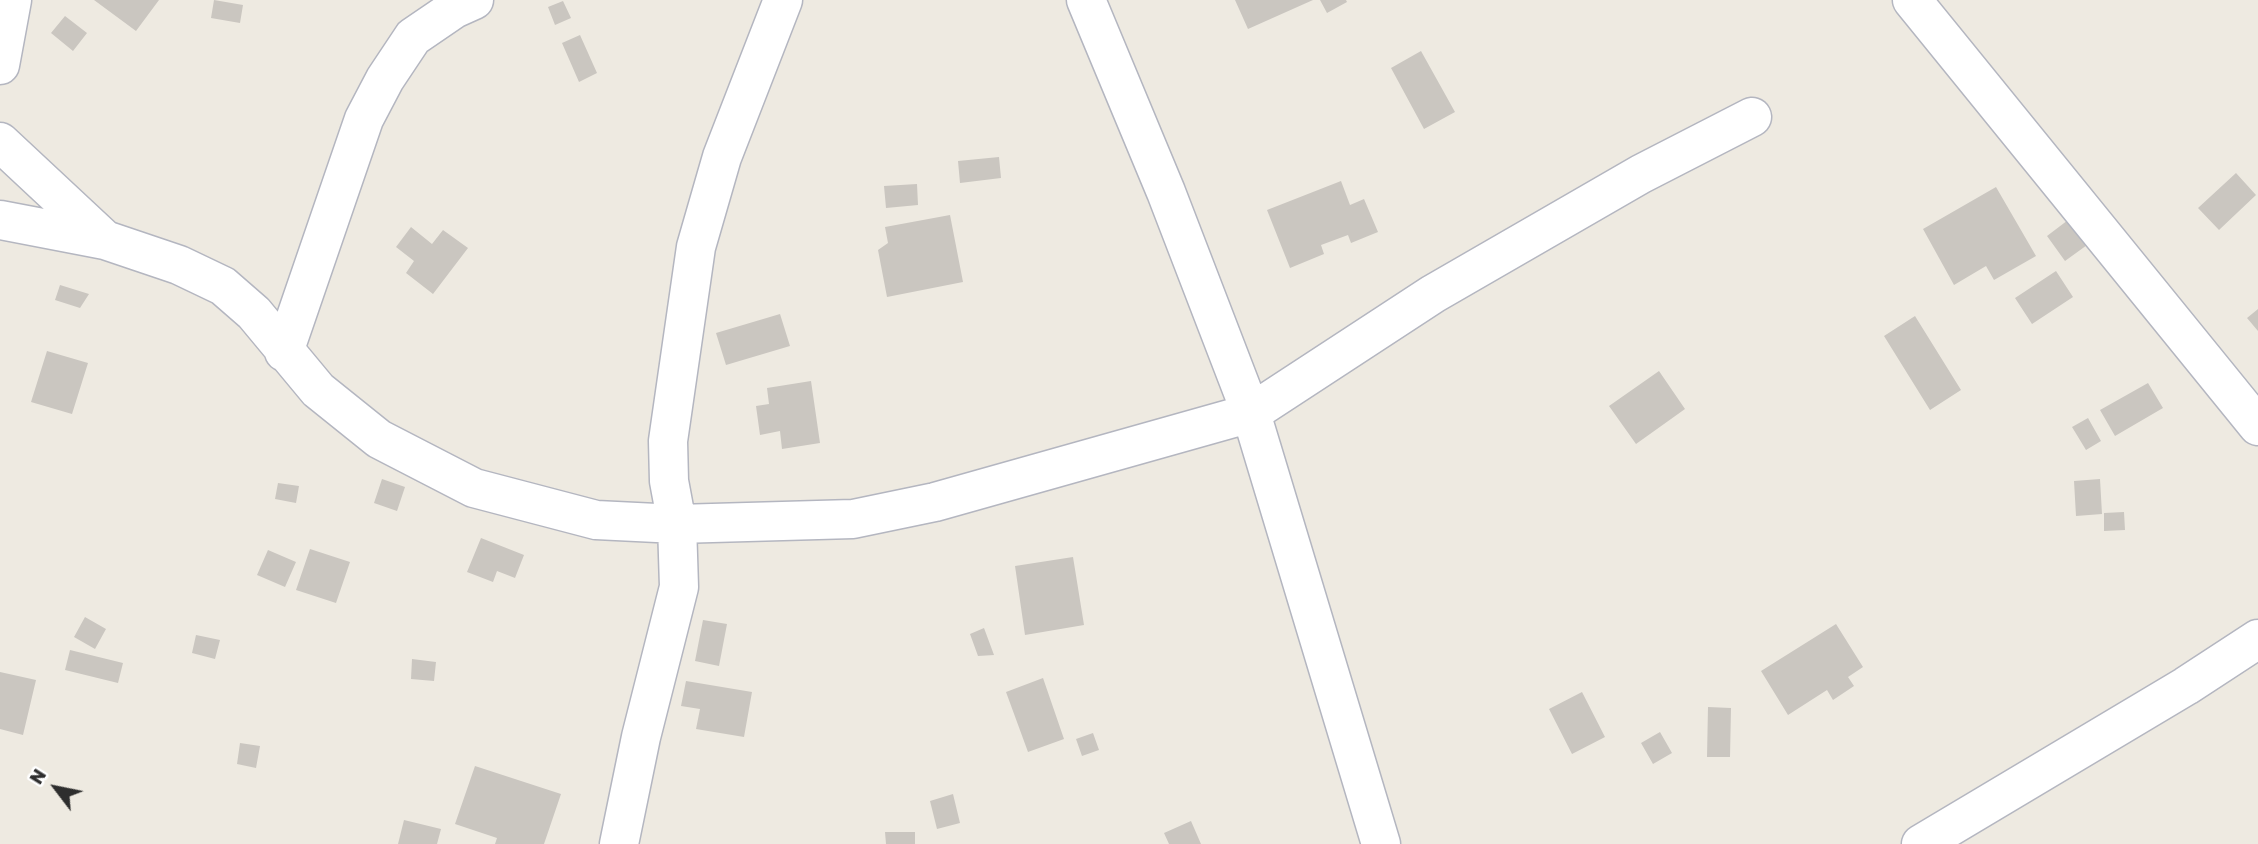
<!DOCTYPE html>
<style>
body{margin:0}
#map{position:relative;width:2258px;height:844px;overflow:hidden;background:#eeeae1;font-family:Rubik,sans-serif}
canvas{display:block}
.north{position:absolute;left:21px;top:753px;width:70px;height:70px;-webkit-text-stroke:5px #fff;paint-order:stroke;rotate:302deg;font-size:19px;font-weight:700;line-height:28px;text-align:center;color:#2e2e2e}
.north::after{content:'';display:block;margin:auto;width:24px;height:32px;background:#2e2e2e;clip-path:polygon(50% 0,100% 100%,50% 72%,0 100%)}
</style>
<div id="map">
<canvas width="2258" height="844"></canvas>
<div class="north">N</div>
</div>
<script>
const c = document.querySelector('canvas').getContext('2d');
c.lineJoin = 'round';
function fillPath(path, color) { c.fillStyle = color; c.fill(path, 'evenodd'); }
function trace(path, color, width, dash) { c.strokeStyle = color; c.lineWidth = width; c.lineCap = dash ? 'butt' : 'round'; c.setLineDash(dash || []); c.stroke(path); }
fillPath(new Path2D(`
 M94 0H159L136 31Z
 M214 0 243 5 240 23 211 18Z
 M1235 0H1313L1248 29Z
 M1320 0H1346L1347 2 1327 13Z
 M563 1 571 18 555 25 548 7Z
 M65 16 87 33 73 51 51 33Z
 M580 35 597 73 579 82 562 43Z
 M1421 51 1455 112 1424 129 1391 68Z
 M999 157 1001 178 960 183 958 161Z
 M2236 173 2256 195 2219 230 2198 208Z
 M1341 181 1350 205 1364 199 1378 232 1351 243 1348 235 1321 245 1324 254 1290 268 1267 210Z
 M917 184 918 205 886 208 884 186Z
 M1996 187 2036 256 1994 280 1986 266 1954 285 1923 229Z
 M2076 214 2094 240 2065 261 2047 236Z
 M950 215 963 282 887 297 878 250 888 243 885 227Z
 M411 227 432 244 443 230 468 248 433 294 406 273 414 261 396 247Z
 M2056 271 2073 297 2032 324 2015 298Z
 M60 285 89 294 80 308 55 300Z
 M2258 309V331L2247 318Z
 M780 314 790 346 726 365 716 333Z
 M1915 316 1961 390 1930 410 1884 336Z
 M47 351 88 363 72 414 31 402Z
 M1659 371 1685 409 1636 444 1609 406Z
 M811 381 820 443 782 449 780 431 760 435 756 406 769 404 767 388Z
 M2148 383 2163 408 2115 436 2100 410Z
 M2088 418 2101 441 2086 450 2072 427Z
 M382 479 405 487 397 511 374 503Z
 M2100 479 2102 514 2076 516 2074 481Z
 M278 483 299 486 296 503 275 499Z
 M2124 512 2125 530 2104 531V513Z
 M481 538 524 555 515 578 497 571 493 582 467 572Z
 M310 549 350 562 336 603 296 590Z
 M268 550 296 562 285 587 257 575Z
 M1073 557 1084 625 1025 635 1015 566Z
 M85 617 106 629 95 649 74 637Z
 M703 620 727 624 719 666 695 661Z
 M1836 624 1863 667 1848 677 1854 686 1833 700 1827 690 1788 715 1761 671Z
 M984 628 994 655 978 656 970 634Z
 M196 635 220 640 215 659 192 653Z
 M70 650 123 663 118 683 65 670Z
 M412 659 436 662 434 681 411 679Z
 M0 672 36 680 23 735 0 729Z
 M1043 678 1064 739 1028 752 1006 692Z
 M686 681 752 692 744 737 696 729 700 709 681 706Z
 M1582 692 1605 737 1572 754 1549 709Z
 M1708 707 1731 708 1730 757H1707Z
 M1660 732 1672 753 1653 764 1641 743Z
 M1093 733 1099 750 1082 756 1076 739Z
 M240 743 260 746 256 768 237 764Z
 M475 766 561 794 544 844H495L497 838 455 824Z
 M953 794 960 823 937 829 930 801Z
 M404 820 441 829 437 844H398Z
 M1191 821 1201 844H1169L1164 833Z
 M885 832H915V844H886Z`), '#cac6c0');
const minor = new Path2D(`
 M1086 0 1166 192 1251 413 1381 844
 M1912 0 2258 426
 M0 65 12 0
 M0 142 105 240
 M0 220 105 240 179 265 223 286 254 313 318 390 379 439 474 488 596 520 677 524 853 519 935 502 1251 413 1433 294 1641 174 1752 117
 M284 352 364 119 385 79 413 37 454 9 474 0
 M619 844 641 737 679 587 677 524 669 481 668 441 696 247 722 157 783 0
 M1921 844 2186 686 2258 639`);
trace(minor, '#b4b6c0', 41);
trace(minor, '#fff', 38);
</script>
